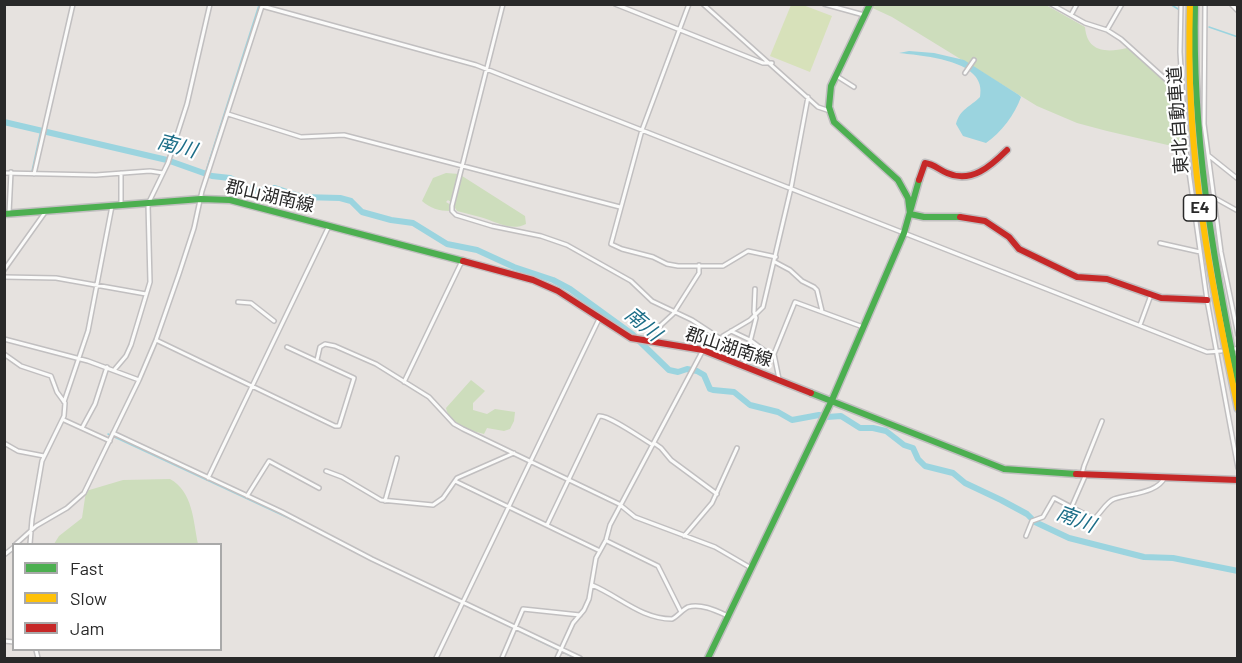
<!DOCTYPE html>
<meta charset="utf-8">
<style>
body{margin:0}
#map{position:relative;width:1242px;height:663px;overflow:hidden;background:#e6e2df;font-family:Barlow,sans-serif}
canvas{display:block}
.frame{position:absolute;inset:0;border:6px solid #292929;pointer-events:none}
.legend{position:absolute;left:12px;top:543px;width:210px;height:108px;box-sizing:border-box;background:#fff;border:2px solid #a9a9a9;margin:0;padding:8px 10px;list-style:none;font-size:18px;color:#292929}
.legend li{display:flex;align-items:center;gap:12px;height:30px}
.legend b{width:30px;border:2px solid #a9a9a9}
</style>
<div id="map">
<canvas width="1242" height="663"></canvas>
<div class="frame"></div>
<ul class="legend">
<li><b style="height:8px;background:#4caf50"></b>Fast</li>
<li><b style="height:8px;background:#ffc107"></b>Slow</li>
<li><b style="height:8px;background:#c62828"></b>Jam</li>
</ul>
</div>
<script>
const c = document.querySelector('canvas').getContext('2d');
c.lineJoin = 'round';
function fillPath(path, color) { c.fillStyle = color; c.fill(path, 'evenodd'); }
function trace(path, color, width, dash) { c.strokeStyle = color; c.lineWidth = width; c.lineCap = dash ? 'butt' : 'round'; c.setLineDash(dash || []); c.stroke(path); }
function label(font, color, halo, rows, align = 'center') {
  c.font = font + ' Barlow,"Noto Sans JP",sans-serif'; c.lineWidth = 4.5; c.setLineDash([]); c.textBaseline = 'middle'; c.strokeStyle = halo; c.fillStyle = color; for (const [text, x, y, turn = 0] of rows) {
    c.save(); c.translate(x, y); c.rotate((+turn || 0) * Math.PI / 180); c.textAlign = isNaN(turn) ? turn : align; if (halo) c.strokeText(text, 0, 0); c.fillText(text, 0, 0); c.restore();
  }
}
fillPath(new Path2D(`
 M866 5H1046L1085 27C1087 52 1106 53 1127 48L1177 90 1181 98 1183 144 1172 146 1107 131 1077 123 1037 106 892 17Z
 M446 173 459 174 525 216 526 224C511 232 495 221 480 217 472 215 465 213 457 211L452 203 448 200 446 202 451 205 450 211C439 211 430 208 422 201L433 178Z
 M471 380 485 391 473 403V410L487 414 495 409 515 412 514 421 510 429 504 431 487 428 484 434C470 431 448 422 446 408Z
 M170 479C193 492 193 520 198 544H54L59 536 82 518 86 491 123 480Z`), '#cdddbc');
fillPath(new Path2D(`
 M791 5H803L832 16 810 72 770 56Z`), '#d7e1ba');
fillPath(new Path2D(`
 M909 51 934 53 964 60 1019 95 1021 97C1015 114 1001 133 986 143L963 136 956 124C960 109 970 107 980 97 988 60 924 56 899 53Z`), '#9bd4df');
trace(new Path2D(`
 M1170 4 1178 9
 M1209 27 1238 37
 M32 171 41 130
 M205 174 259 5
 M108 434 308 527
 M357 553 575 658`), '#9bd4df', 1.5);
trace(new Path2D(`
 M4 122 167 160 212 176 230 178 254 191 275 188 302 197 340 198 351 201 362 212 391 220 413 223 447 244 477 250 514 267 553 280 570 289 632 334 669 370 678 372 687 369 697 371 704 375 710 389 713 390 734 392 750 405 778 412 792 420 819 415 827 417 841 416 860 428H873L886 431 904 445 913 448 918 459 925 466 953 473 965 483 1001 500 1027 514 1035 522 1069 538 1144 557 1173 558 1238 571`), '#9bd4df', 6);
const street = new Path2D(`
 M503 4 452 206V211L456 215 492 226 541 236 567 245 631 281 652 301 692 320 721 339
 M615 4 763 63H772
 M689 4 642 130 611 244 622 249 653 257 667 264 678 266H723L748 251 776 257
 M703 4 818 107 830 111
 M824 4 864 15
 M1051 4 1085 23 1107 30 1121 39 1182 94
 M1181 4 1180 52 1186 150 1207 300 1238 468
 M1205 4 1204 124 1221 252 1238 335
 M1231 4 1238 11
 M262 6 476 65 1207 352 1221 351
 M1071 15 1077 4
 M1107 30 1122 4
 M965 73 974 60
 M835 75 854 87
 M228 114 301 137 344 135 620 207
 M1208 155 1238 179
 M4 173 96 175 150 171 163 173
 M121 173V205
 M34 174 73 4
 M1213 197 1238 211
 M9 213 11 172
 M1160 243 1200 252
 M775 262 790 270 802 281 814 287 817 290 822 311
 M4 270 46 211
 M4 277 56 278 146 294
 M238 302 251 303 274 321
 M1140 325 1151 295
 M731 331 750 340 773 357
 M4 339 88 361 139 380
 M156 340 335 426H339L354 378 287 347
 M655 342 661 325 673 314 699 273V265
 M1235 349 1238 348
 M4 354 21 366 51 376 57 392 65 403 64 416 42 461 32 519 30 544
 M715 355 723 336 750 320 763 307 791 188 808 97
 M317 360 320 347 325 344 335 346 376 364 429 397 454 424 463 429 619 504 635 517 715 547 751 568
 M744 366 756 318 754 312 755 289
 M115 369 126 356 131 345 150 282 148 204 168 163 187 104 210 4
 M779 379 774 354 795 302 863 327
 M404 382 462 261
 M64 402 88 331 112 206
 M64 420 110 441
 M82 428 95 404 107 367
 M113 433 282 512 372 559 580 658
 M4 443 18 451 44 456
 M654 443 661 448 671 460 717 494
 M326 471 342 477 381 500 433 505 443 498 457 478 514 453
 M1082 474 1084 466 1102 421
 M208 478 329 226
 M455 481 600 551
 M247 496 269 461 319 488
 M385 501 397 458
 M1072 506 1086 474
 M547 525 599 416C609 415 641 438 653 445
 M684 536 712 503 737 448
 M1026 536 1032 521 1043 517 1054 498 1094 519C1101 513 1106 502 1114 499 1130 493 1157 494 1165 477
 M607 541 658 566 681 612
 M16 544 36 526 67 508 84 493 139 380 156 340 179 274 194 228 202 191 262 6
 M4 555 14 547
 M592 585C619 596 641 619 672 619 678 616 682 610 688 607 701 603 717 611 728 616
 M4 641 14 642
 M36 650 38 658
 M436 658 600 317
 M502 658 523 609 580 615
 M557 658 573 623 584 610 589 599 596 558 606 540 610 525 703 350`);
const fast = new Path2D(`
 M870 4 831 86 829 107 834 122 898 180 908 198 910 214 924 217H960
 M1195 4C1192 135 1212 254 1238 382
 M4 214 201 199 230 200 463 261
 M811 393 1004 469 1076 474
 M708 658 832 400 904 233 919 180`);
const slow = new Path2D(`
 M1190 4C1189 38 1189 71 1191 105 1196 208 1217 309 1238 409`);
const jam = new Path2D(`
 M919 180 925 163C934 164 939 170 947 173 971 184 991 166 1007 150
 M960 217 985 221 1009 237 1019 249 1077 277 1107 279 1161 298 1207 300
 M463 261 533 280 558 291 631 338 703 350 811 393
 M1076 474 1238 480`);
trace(street, '#c1bfc0', 6);
trace(fast, '#c1bfc0', 9);
trace(slow, '#c1bfc0', 9);
trace(jam, '#c1bfc0', 9);
trace(street, '#fbfbfa', 3);
trace(fast, '#4caf50', 6);
trace(slow, '#ffc107', 6);
trace(jam, '#c62828', 6);
for (const [x, y, w] of [
 [1200,208,33]
]) { const box = new Path2D(); box.roundRect(x - w / 2, y - 13, w, 26, 4.5); c.fillStyle = '#fff'; c.fill(box); trace(box, '#292929', 1.5); }
label('bold 16px', '#292929', null, [
 ["E4",1200,208]
]);
label('18px', '#292929', '#fff', [
 ["東北自動車道",1178,120,-94],
 ["郡山湖南線",270,196,13],
 ["郡山湖南線",729,347,18]
]);
label('italic 20px', '#1d6e88', '#fff', [
 ["南川",177,146,15],
 ["南川",643,324,40],
 ["南川",1076,519,21]
]);
</script>
